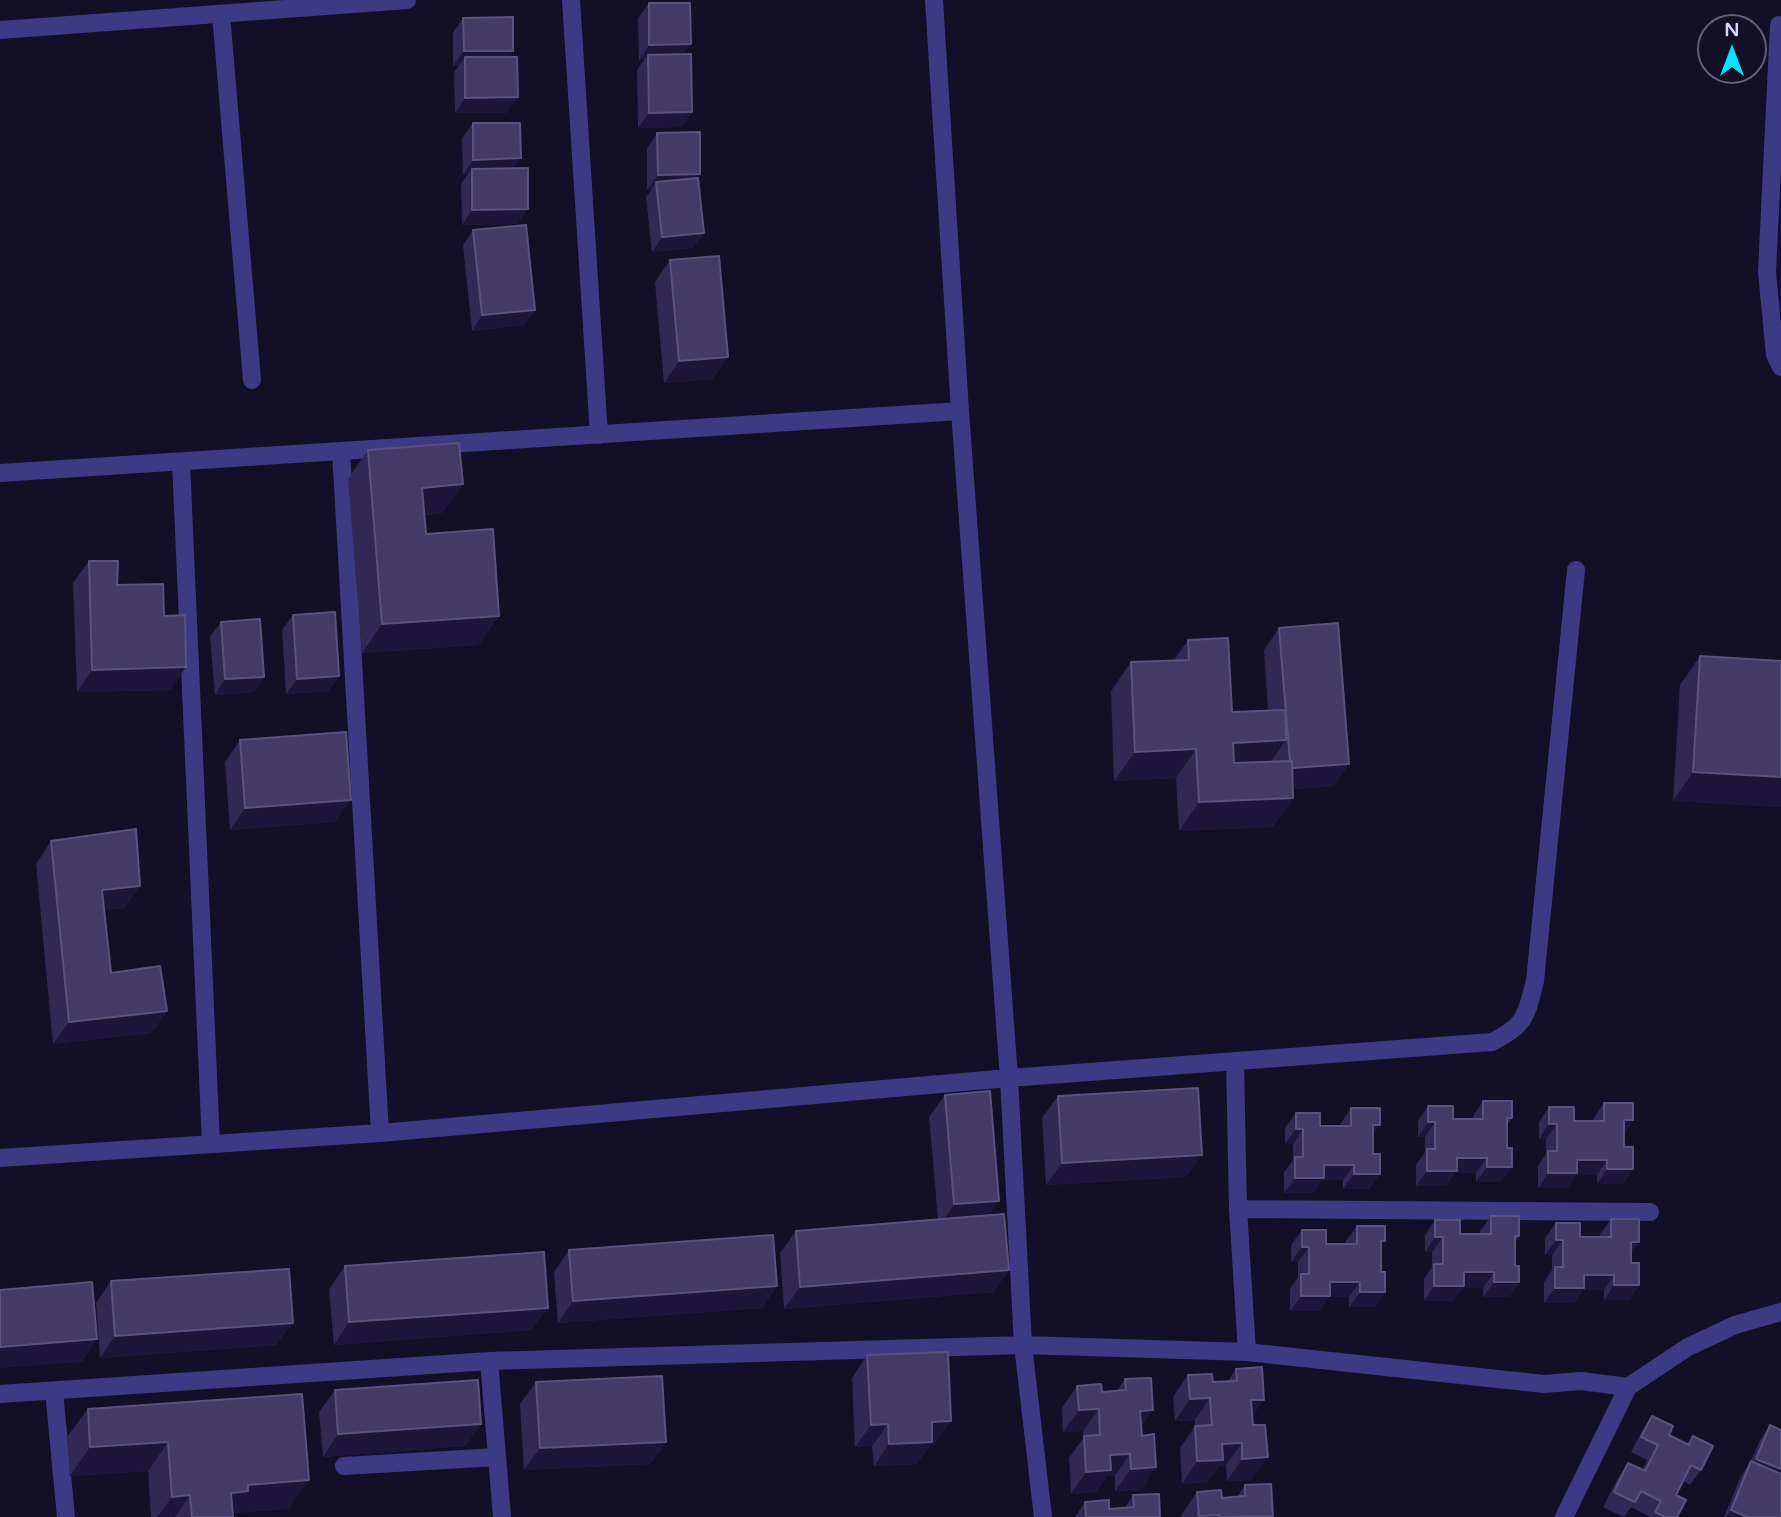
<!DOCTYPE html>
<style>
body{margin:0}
#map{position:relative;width:1781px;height:1517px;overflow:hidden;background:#130f26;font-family:"Varela Round",sans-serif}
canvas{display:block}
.north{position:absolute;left:1697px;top:14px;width:70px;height:70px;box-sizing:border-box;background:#130f26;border:2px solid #625e7d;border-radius:50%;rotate:0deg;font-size:19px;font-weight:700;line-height:28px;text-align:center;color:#d9d4ff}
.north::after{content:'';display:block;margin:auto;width:24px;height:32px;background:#00e5ff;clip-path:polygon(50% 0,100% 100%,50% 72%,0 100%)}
</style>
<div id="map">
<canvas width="1781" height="1517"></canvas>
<div class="north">N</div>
</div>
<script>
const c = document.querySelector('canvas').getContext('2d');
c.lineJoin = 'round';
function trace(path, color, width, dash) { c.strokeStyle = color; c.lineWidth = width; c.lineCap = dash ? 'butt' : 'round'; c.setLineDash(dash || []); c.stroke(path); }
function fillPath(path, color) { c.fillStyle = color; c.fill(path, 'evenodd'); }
trace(new Path2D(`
 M571 0 599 435
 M934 0 960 411 1009 1078 1023 1345 1043 1517
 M221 14 252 380
 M1779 25 1767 272 1775 355 1781 367
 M0 30 407 0
 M341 451 380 1133
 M181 462 211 1144
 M0 473 960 411
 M1235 1062 1238 1209 1247 1352
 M0 1158 380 1133 1009 1078 1492 1042C1526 1025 1526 1016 1535 981L1576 570
 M1238 1209 1650 1212
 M489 1361 502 1517
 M54 1391 66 1517
 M0 1394 489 1361 1023 1345 1247 1352 1544 1384 1581 1381 1628 1387 1688 1347 1735 1325 1781 1312
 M344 1466 497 1457
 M1564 1517 1628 1387`), '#3d3a85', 18);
fillPath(new Path2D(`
 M649 3 684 54 682 127 638 128 637 70 644 60H639L638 18Z
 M463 18 513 51 509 57 507 113H455L454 72 459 66H453V33Z
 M473 123 514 168 518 224 462 225 461 184 468 174 463 175 462 138Z
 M657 133 697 178 704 233 693 248 652 252 646 197 651 190H647V148Z
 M473 230 535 310 524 325 472 331 463 245Z
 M670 260 713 379 664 383 655 282Z
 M368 450 463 484 442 513 425 515 426 534 479 645 362 653 348 479Z
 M89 561 117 585 164 616 186 667 170 690 77 692 73 583Z
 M293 615 339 676 328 691 286 694 282 630Z
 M221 622 264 677 254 692 215 695 210 637Z
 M1279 628 1349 764 1333 786 1293 789V798L1273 827 1179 831 1176 778 1114 781 1111 691 1131 662 1174 660 1188 640 1232 712 1268 710 1264 650Z
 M1700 656 1781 661V807L1673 801 1680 685Z
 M240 740 351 800 335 822 230 830 225 762Z
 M51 841 125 908 104 910 111 973 167 1011 151 1033 53 1044 36 864Z
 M945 1095 1009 1270 993 1292 784 1309 780 1253 796 1231 938 1219 929 1117Z
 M1058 1096 1186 1177 1046 1185 1042 1118Z
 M1483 1101 1512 1118 1507 1125V1148L1512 1167 1501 1182H1476V1173H1455L1446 1186H1416V1165L1425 1152V1137H1418V1121L1428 1106 1453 1119H1473V1116Z
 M1604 1103 1633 1120 1624 1134V1147L1633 1169 1623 1184H1597V1175H1576L1567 1188H1538V1166L1546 1154V1139H1539V1122L1549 1107 1574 1121H1594V1118Z
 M1351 1108 1373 1134V1154L1380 1174 1369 1189H1343V1180H1322L1313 1193H1284V1172L1293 1160V1144H1285V1128L1296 1113 1320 1126H1341V1123Z
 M1491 1216 1519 1236 1515 1243V1266L1519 1282 1509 1297H1483V1288H1463L1453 1301H1424V1279L1432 1267V1252H1425V1235L1435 1220 1460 1234H1480V1231Z
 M1611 1219 1631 1255V1263L1639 1285 1629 1300H1604V1290H1583L1574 1303H1544V1282L1552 1270V1255H1545V1238L1556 1223 1580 1237H1600V1234Z
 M1357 1226 1381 1247V1272L1385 1292 1375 1307H1349V1297H1329L1319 1311H1290V1289L1298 1277V1262H1291V1245L1302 1230 1326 1244H1346V1241Z
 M569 1250 777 1286 762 1308 558 1323 554 1272Z
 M345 1266 532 1330 334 1345 329 1289Z
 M111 1281 277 1345 100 1358 96 1303Z
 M867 1355 935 1443 931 1444 917 1464 874 1466 872 1446 855 1447 852 1378Z
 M1236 1369 1252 1416V1480L1227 1481 1226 1465 1219 1466 1207 1482 1182 1484 1180 1448 1195 1426V1420L1175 1421 1173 1397 1188 1375 1213 1382 1228 1381Z
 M1125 1379 1153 1410 1141 1426 1142 1436 1156 1467 1141 1490 1115 1491V1476H1107L1096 1492 1071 1494 1069 1458 1084 1437 1083 1431 1063 1432 1062 1408 1077 1386 1102 1392 1117 1391Z
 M536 1382 666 1442 650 1464 524 1470 520 1404Z
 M335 1390 481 1424 465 1446 323 1457 319 1412Z
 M88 1409 309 1480 288 1509 233 1513V1517H151L148 1471 70 1476 67 1437Z
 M1652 1416 1669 1435 1687 1444 1693 1436 1701 1470 1690 1485 1683 1481 1676 1495 1677 1517H1650L1631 1507 1624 1517 1603 1507 1618 1478 1628 1463 1642 1470 1647 1460 1631 1452 1642 1431Z
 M1770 1425 1781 1517H1724L1741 1476 1750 1463 1760 1440Z
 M1245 1485 1272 1517H1182V1514L1197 1492 1222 1498 1237 1497Z
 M1133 1495 1160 1517H1075L1085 1502 1109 1509 1125 1508Z`), '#312854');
fillPath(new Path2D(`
 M691 44 680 59 648 55 644 60H639L649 45Z
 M464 51H513L503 66 465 57 459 66H453Z
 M518 97 507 113H455L465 98Z
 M692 112 682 127 638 128 649 113Z
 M521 158 510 173 472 169 468 174 463 175 473 160Z
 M700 174 690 189 656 182 651 190H647L658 175Z
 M528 209 518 224 462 225 472 210Z
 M704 233 693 248 652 252 662 237Z
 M535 310 524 325 472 331 482 315Z
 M728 357 713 379 664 383 679 361Z
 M463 484 442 513 402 517 422 488Z
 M499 616 479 645 362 653 382 624Z
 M186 667 170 690 77 692 92 670Z
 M339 676 328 691 286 694 297 679Z
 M264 677 254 692 215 695 225 679Z
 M1286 740 1266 769 1213 771 1233 743Z
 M1196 749 1176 778 1114 781 1135 752Z
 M1349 764 1333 786 1275 791 1290 768Z
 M1693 772 1781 777V807L1673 801Z
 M1293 798 1273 827 1179 831 1199 802Z
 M351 800 335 822 230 830 245 808Z
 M140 886 125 908 86 913 102 890Z
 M167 1011 151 1033 53 1044 69 1022Z
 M1624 1120H1633L1623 1135Z
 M1428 1122H1435L1425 1137H1418Z
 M1549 1124H1557L1546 1139H1539Z
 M1373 1125H1380L1369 1140Z
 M1296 1129H1303L1293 1144H1285Z
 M1202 1155 1186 1177 1046 1185 1062 1163Z
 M1457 1158H1487L1476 1173H1455L1446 1186H1416L1427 1171Z
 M1577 1160H1607L1597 1175H1576L1567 1188H1538L1548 1173Z
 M1324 1165H1354L1343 1180H1322L1313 1193H1284L1295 1178Z
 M1487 1167H1512L1501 1182H1476Z
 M1607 1169H1633L1623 1184H1597Z
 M1354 1174H1380L1369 1189H1343Z
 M999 1201 984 1223 939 1227 954 1204Z
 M1435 1237H1443L1432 1252H1425Z
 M1556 1240H1563L1552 1255H1545Z
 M1631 1242H1639L1629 1257Z
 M1302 1247H1309L1298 1262H1291Z
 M1009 1270 993 1292 784 1309 800 1287Z
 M1464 1272H1494L1483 1288H1463L1453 1301H1424L1434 1286Z
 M1584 1275H1614L1604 1290H1583L1574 1303H1544L1555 1288Z
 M1330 1282H1360L1349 1297H1329L1319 1311H1290L1301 1296Z
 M1494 1282H1519L1509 1297H1483Z
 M1614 1285H1639L1629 1300H1604Z
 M777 1286 762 1308 558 1323 573 1301Z
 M1360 1292H1385L1375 1307H1349Z
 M548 1308 532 1330 334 1345 349 1322Z
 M293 1323 277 1345 100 1358 115 1336Z
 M97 1339 82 1362 0 1368V1347Z
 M1210 1398 1195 1420 1175 1421 1190 1399Z
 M1251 1400H1264L1248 1422Z
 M1099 1409 1083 1431 1063 1432 1079 1410Z
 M1153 1410 1137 1432 1140 1411Z
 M951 1421 935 1443 931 1444 917 1464 874 1466 889 1444 932 1422Z
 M481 1424 465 1446 323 1457 338 1434Z
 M888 1424 872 1446 855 1447 871 1425Z
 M168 1442 148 1471 70 1476 90 1447Z
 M666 1442 650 1464 524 1470 540 1448Z
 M1242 1443 1226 1465 1219 1466 1207 1482 1182 1484 1197 1461 1222 1444Z
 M1130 1454 1115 1476H1107L1096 1492 1071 1494 1086 1472 1110 1455Z
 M1268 1457 1252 1480 1227 1481 1242 1459Z
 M1756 1459 1781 1469V1488L1745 1474Z
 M1156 1467 1141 1490 1115 1491 1131 1469Z
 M309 1480 288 1509 233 1513 231 1493 248 1485Z
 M190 1495 175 1517H157L172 1497Z
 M1731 1510 1747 1517H1726Z
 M1219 1515 1217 1517H1198L1199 1516Z`), '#1d163a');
const building = new Path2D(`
 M649 3H690L691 44 649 45Z
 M513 17V51H464L463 18Z
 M691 54 692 112 649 113 648 55Z
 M465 57H517L518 97 465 98Z
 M473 123H520L521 158 473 160Z
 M700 132V174L658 175 657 133Z
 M528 168V209L472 210V169Z
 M698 178 704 233 662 237 656 182Z
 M526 225 535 310 482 315 473 230Z
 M719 256 728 357 679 361 670 260Z
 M459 443 463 484 422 488 426 534 493 529 499 616 382 624 368 450Z
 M89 561H118L117 585 163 584 164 616 185 615 186 667 92 670Z
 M335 612 339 676 297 679 293 615Z
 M260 619 264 677 225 679 221 622Z
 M1338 623 1349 764 1292 768V761H1290L1279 628Z
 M1228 638 1232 712 1285 710 1286 740 1233 743 1234 763 1292 761 1293 798 1199 802 1196 749 1135 752 1131 662 1189 660 1188 640Z
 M1700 656 1781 661V777L1693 772Z
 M346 732 351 800 245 808 240 740Z
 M136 829 140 886 102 890 111 973 160 966 167 1011 69 1022 51 841Z
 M1198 1088 1202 1155 1062 1163 1058 1096Z
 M990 1091 999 1201 954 1204 945 1095Z
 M1483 1101H1512V1118H1507V1148H1512V1167H1487V1158H1457V1171H1427V1149H1435V1122H1428V1106H1453V1119H1483Z
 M1604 1103H1633V1120H1624V1147H1633V1169H1607V1160H1577V1173H1548V1151H1557V1124H1549V1107H1574V1121H1604Z
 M1351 1108H1380V1125H1373V1154H1380V1174H1354V1165H1324V1178H1295V1157H1303V1129H1296V1113H1320V1126H1351Z
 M1004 1214 1009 1270 800 1287 796 1231Z
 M1491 1216H1519V1236H1515V1266H1519V1282H1494V1272H1464V1286H1434V1264H1443V1237H1435V1220H1460V1234H1491Z
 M1611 1219H1639V1242H1631V1263H1639V1285H1614V1275H1584V1288H1555V1267H1563V1240H1556V1223H1580V1237H1611Z
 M1357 1226H1385V1241H1381V1272H1385V1292H1360V1282H1330V1296H1301V1274H1309V1247H1302V1230H1326V1244H1357Z
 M773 1235 777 1286 573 1301 569 1250Z
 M544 1252 548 1308 349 1322 345 1266Z
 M289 1269 293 1323 115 1336 111 1281Z
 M92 1282 97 1339 0 1347V1290Z
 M948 1352 951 1421 932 1422V1442L889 1444 888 1424 871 1425 867 1355Z
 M1262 1367 1264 1400H1251L1253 1425H1265L1268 1457 1242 1459V1443L1222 1444 1223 1460 1197 1461 1195 1426 1212 1425 1210 1398 1190 1399 1188 1375 1212 1374 1213 1382 1237 1381 1236 1369Z
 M662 1376 666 1442 540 1448 536 1382Z
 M1151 1378 1153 1410 1140 1411 1142 1436 1154 1434 1156 1467 1131 1469 1130 1454 1110 1455 1111 1470 1086 1472 1084 1436 1100 1435 1099 1409 1079 1410 1077 1386 1101 1384 1102 1392 1126 1390 1125 1379Z
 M478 1380 481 1424 338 1434 335 1390Z
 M302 1394 309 1480 248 1485V1491L231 1493 233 1517H192L190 1495 172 1497 168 1442 90 1447 88 1409Z
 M1652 1416 1673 1426 1669 1435 1689 1445 1693 1436 1713 1446 1701 1470 1691 1465 1676 1495 1686 1500 1677 1517H1665L1655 1512 1661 1501 1641 1491 1635 1502 1614 1492 1628 1463 1645 1471 1658 1445 1641 1437Z
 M1770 1425 1781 1430V1469L1756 1459Z
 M1751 1461 1781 1474V1517H1747L1731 1510Z
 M1271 1484 1273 1516 1219 1517V1515L1199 1516 1197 1492 1221 1490 1222 1498 1245 1496V1485Z
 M1159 1494 1160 1517H1086L1085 1502 1109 1500V1509L1134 1507 1133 1495Z`);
fillPath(building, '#433a66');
trace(building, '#5a527e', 2);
</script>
